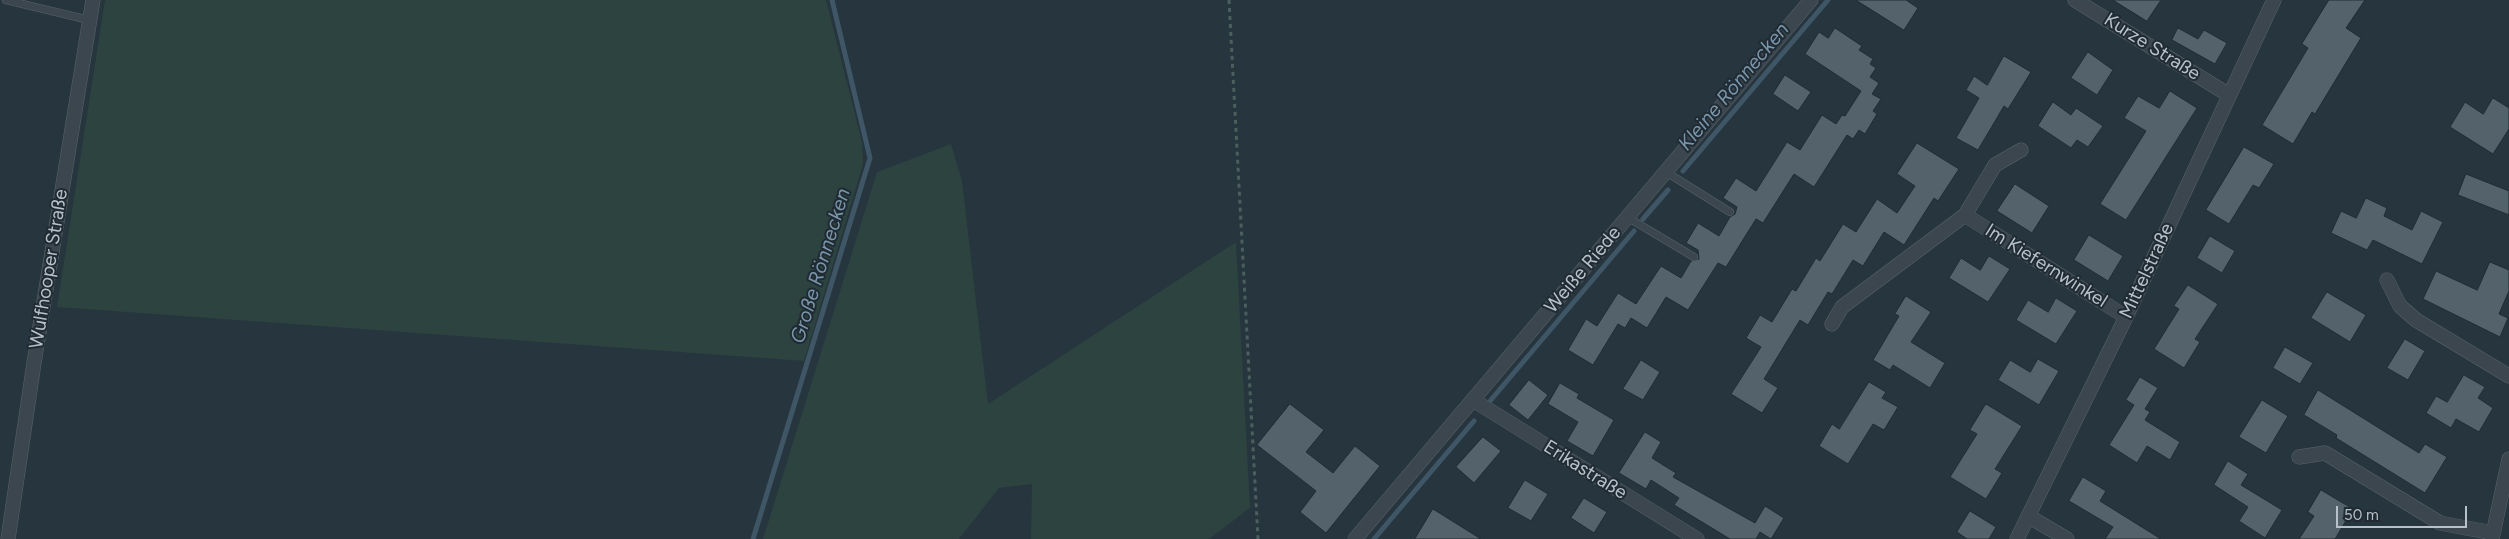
<!DOCTYPE html>
<meta charset="utf-8">
<style>
body{margin:0}
#map{position:relative;width:2509px;height:539px;overflow:hidden;background:#27353e;font-family:Figtree,sans-serif}
canvas{display:block}
.scale{position:absolute;left:2336px;top:506px;width:131px;height:22px;box-sizing:border-box;border:2px solid #b7c1c9;border-top:0;padding-left:6px;font-size:15px;line-height:18px;white-space:nowrap;color:#b7c1c9;-webkit-text-stroke:4px #202b33;paint-order:stroke}
</style>
<div id="map">
<canvas width="2509" height="539"></canvas>
<div class="scale">50 m</div>
</div>
<script>
const c = document.querySelector('canvas').getContext('2d');
c.lineJoin = 'round';
function fillPath(path, color) { c.fillStyle = color; c.fill(path, 'evenodd'); }
function trace(path, color, width, dash) { c.strokeStyle = color; c.lineWidth = width; c.lineCap = dash ? 'butt' : 'round'; c.setLineDash(dash || []); c.stroke(path); }
function label(font, color, halo, rows, align = 'center') {
  c.font = font + ' Figtree,sans-serif'; c.lineWidth = 4; c.setLineDash([]); c.textBaseline = 'middle'; c.strokeStyle = halo; c.fillStyle = color; for (const [text, x, y, turn = 0] of rows) {
    c.save(); c.translate(x, y); c.rotate((+turn || 0) * Math.PI / 180); c.textAlign = isNaN(turn) ? turn : align; if (halo) c.strokeText(text, 0, 0); c.fillText(text, 0, 0); c.restore();
  }
}
fillPath(new Path2D(`
 M105 0H826L862 142 863 164 804 361 57 307Z
 M951 144 962 181 988 404 1236 242 1250 508 1209 539H1031L1032 484 999 488 959 539H763L877 172Z`), '#2c4340');
trace(new Path2D(`
 M1683 171 1828 0
 M1643 219 1668 190
 M1490 401 1634 231
 M753 539 870 158 832 0
 M1374 539 1474 421`), '#3e5665', 5);
const building = new Path2D(`
 M1856 0H1906L1918 8 1904 30Z
 M2113 0H2161L2147 21Z
 M2329 0H2365L2346 28 2361 38 2315 114 2312 112 2293 144 2262 125 2308 48 2302 44Z
 M1835 28 1862 46 1859 50 1873 59 1870 64 1876 68 1870 77 1879 83 1872 94 1881 99 1873 111 1877 114 1865 134 1859 130 1853 139 1847 135 1814 187 1794 174 1763 223 1756 219 1726 267 1718 263 1688 310 1666 297 1647 328 1631 318 1625 328 1618 324 1593 365 1568 350 1586 319 1597 326 1618 293 1636 304 1661 266 1681 278 1691 261 1699 259 1698 250 1686 243 1698 223 1719 236 1730 217 1735 214 1737 207 1723 198 1736 178 1756 191 1787 142 1800 150 1822 115 1836 124 1842 115 1845 116 1861 91 1805 54 1819 32 1828 38Z
 M2178 28 2198 39 2204 30 2227 43 2215 64 2172 40Z
 M2088 52 2113 70 2097 95 2071 78Z
 M2004 56 2031 72 2008 109 2004 106 1978 150 1956 138 1979 98 1966 90 1974 76 1987 85Z
 M1785 75 1811 92 1798 111 1773 94Z
 M2170 91 2197 108 2126 220 2100 204 2146 131 2124 118 2138 96 2159 108Z
 M2493 98 2509 108V129L2493 154 2450 127 2465 102 2483 114Z
 M2053 102 2071 115 2076 108 2103 126 2088 147 2077 140 2071 148 2038 126Z
 M1917 143 1959 169 1938 201 1934 198 1904 245 1884 232 1863 266 1853 260 1832 294 1828 292 1808 325 1800 320 1764 379 1778 388 1762 413 1731 394 1761 347 1746 338 1760 315 1772 322 1792 289 1796 291 1816 258 1820 261 1843 224 1856 232 1877 199 1897 213 1915 186 1897 174Z
 M2244 147 2274 164 2259 188 2253 185 2229 224 2206 210Z
 M2466 174 2509 191V215L2458 195Z
 M2015 184 2049 206 2032 233 1997 211Z
 M2366 198 2387 208 2384 216 2412 230 2421 211 2443 222 2422 264 2373 240 2367 250 2331 233 2341 211 2356 218Z
 M2089 235 2123 256 2108 281 2074 260Z
 M2210 236 2235 251 2222 273 2197 258Z
 M1989 256 2010 269 1988 302 1949 278 1961 258 1980 270Z
 M2490 262 2509 270V291L2499 314 2508 318 2500 337 2423 299 2436 271 2477 290Z
 M2188 285 2218 304 2195 339 2200 342 2184 368 2154 349 2179 309 2174 306Z
 M2327 292 2366 315 2350 342 2311 318Z
 M1906 296 1931 312 1911 342 1945 363 1930 388 1893 365 1890 370 1873 360 1899 316 1895 314Z
 M2056 298 2077 311 2056 344 2016 320 2028 300 2048 312Z
 M2405 339 2425 351 2408 380 2387 368Z
 M2285 347 2313 363 2300 384 2273 368Z
 M2038 359 2059 371 2039 405 1998 380 2010 360 2030 372Z
 M1641 360 1660 372 1643 400 1623 389Z
 M2464 375 2485 387 2478 398 2493 408 2479 432 2456 419 2451 428 2426 413 2436 396 2447 402Z
 M2140 377 2158 388 2145 409 2150 412 2145 420 2180 442 2170 460 2147 446 2137 463 2109 445 2134 405 2126 400Z
 M1529 380 1548 395 1528 420 1509 405Z
 M1869 382 1886 392 1882 398 1898 407 1884 430 1873 424 1848 464 1819 446 1832 424 1839 429Z
 M1560 383 1579 394 1577 398 1614 420 1593 456 1567 441 1578 422 1548 404Z
 M2318 390 2419 453 2425 444 2447 457 2425 493 2336 438 2337 435 2304 415Z
 M2262 400 2288 416 2266 453 2239 437Z
 M1290 404 1324 430 1306 452 1333 473 1355 446 1380 466 1326 533 1300 512 1316 491 1257 445Z
 M1986 404 2022 426 1995 469 2002 473 1986 499 1950 477 1977 434 1970 430Z
 M1645 432 1661 442 1652 458 1676 473 1673 477 1755 523 1765 506 1784 518 1771 539 1760 532 1756 539H1730L1674 505 1679 498 1651 480 1646 489 1619 473Z
 M1483 437 1501 451 1474 483 1456 467Z
 M2228 461 2248 474 2241 485 2282 510 2265 538 2239 521 2248 507 2214 485Z
 M2083 477 2106 491 2100 501 2161 539H2105L2113 527 2069 501Z
 M1525 480 1548 494 1531 521 1508 508Z
 M2321 490 2353 509 2335 539H2299L2314 516 2308 512Z
 M1584 498 1607 512 1594 533 1571 518Z
 M1433 509 1481 539H1415Z
 M1970 511 1996 527 1989 539H1967L1957 532Z`);
fillPath(building, '#53626b');
trace(building, '#222d35', 1);
const service = new Path2D(`
 M6 0 89 20
 M1666 172 1730 212
 M1627 217 1694 257`);
const minor = new Path2D(`
 M2075 0 2229 95
 M2021 150 1995 165 1965 215 2126 317
 M2387 280 2400 306 2416 320 2509 376
 M1832 324 1842 307 1965 215
 M1473 400 1697 539
 M2299 457 2325 453 2440 523 2493 533
 M2028 516 2067 539
 M8 539 34 363 93 0
 M1355 539 1811 0
 M2017 539 2126 317 2274 0
 M2492 539 2509 459`);
trace(service, '#59646c', 8);
trace(minor, '#59646c', 15);
trace(new Path2D(`
 M1229 0 1258 539`), '#4b5f5e', 3, [4, 4]);
trace(service, '#3b464e', 7);
trace(minor, '#3b464e', 14);
label('19px', '#b7c1c9', '#202b33', [
 ["Kurze Straße",2152,47,32],
 ["Im Kiefernwinkel",2046,266,32],
 ["Wulfhooper Straße",49,269,-81],
 ["Weiße Riede",1583,270,-50],
 ["Mittelstraße",2147,271,-65],
 ["Erikastraße",1585,470,32]
]);
label('italic 20px', '#7a96aa', '#202b33', [
 ["Kleine Rönnecken",1734,87,-50],
 ["Große Rönnecken",821,266,-73]
]);
</script>
